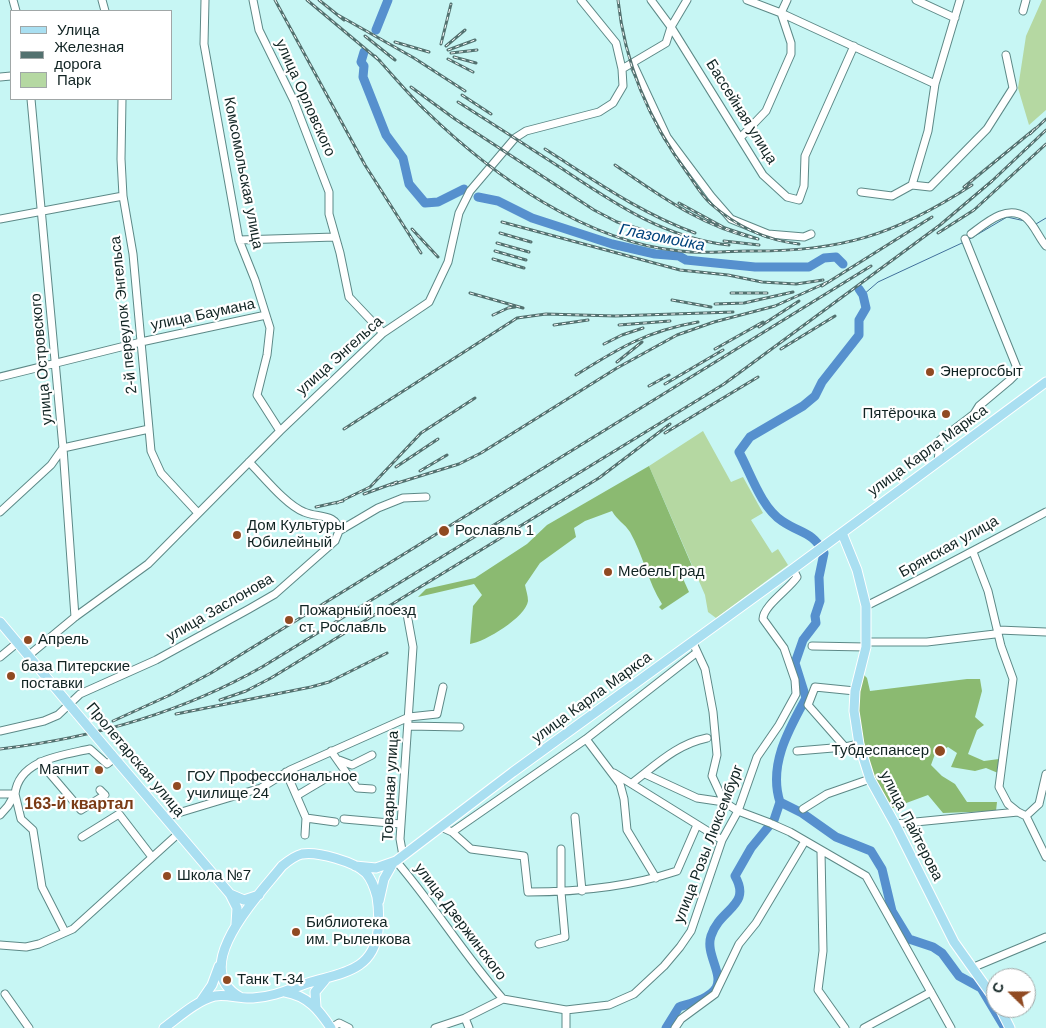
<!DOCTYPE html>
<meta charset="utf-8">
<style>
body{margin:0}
#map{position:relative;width:1046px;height:1028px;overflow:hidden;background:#c7f6f4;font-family:Helvetica,sans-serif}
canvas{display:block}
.legend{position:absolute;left:10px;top:10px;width:162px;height:90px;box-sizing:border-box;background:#fff;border:1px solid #a0a7a7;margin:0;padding:6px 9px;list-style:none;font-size:15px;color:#112423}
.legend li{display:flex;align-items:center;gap:10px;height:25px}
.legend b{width:25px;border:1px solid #a0a7a7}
.north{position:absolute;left:986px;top:968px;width:50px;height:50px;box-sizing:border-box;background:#fff;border:1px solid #a0a7a7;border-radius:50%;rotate:292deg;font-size:14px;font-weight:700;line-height:20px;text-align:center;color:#112423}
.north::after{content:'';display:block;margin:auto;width:18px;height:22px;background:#904a22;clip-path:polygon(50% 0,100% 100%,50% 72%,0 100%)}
</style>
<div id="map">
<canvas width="1046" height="1028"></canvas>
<ul class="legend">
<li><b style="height:6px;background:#a9dff1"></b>Улица</li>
<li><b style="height:6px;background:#53716f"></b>Железная дорога</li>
<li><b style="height:14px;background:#b5d8a2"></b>Парк</li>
</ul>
<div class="north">С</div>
</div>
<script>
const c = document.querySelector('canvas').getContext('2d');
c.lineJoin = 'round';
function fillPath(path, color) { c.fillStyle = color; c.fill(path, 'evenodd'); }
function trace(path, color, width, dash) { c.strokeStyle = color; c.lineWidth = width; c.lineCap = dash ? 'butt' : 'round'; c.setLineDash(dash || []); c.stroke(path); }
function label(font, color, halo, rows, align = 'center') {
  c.font = font + ' Helvetica,sans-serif'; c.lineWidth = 4.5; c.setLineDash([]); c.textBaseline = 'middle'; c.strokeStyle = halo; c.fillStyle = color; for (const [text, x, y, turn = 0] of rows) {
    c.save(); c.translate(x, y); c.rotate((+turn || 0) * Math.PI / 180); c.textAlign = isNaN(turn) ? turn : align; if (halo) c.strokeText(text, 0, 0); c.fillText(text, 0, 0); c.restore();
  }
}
fillPath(new Path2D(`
 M1042 0H1046V110L1029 125 1018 88 1026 36Z
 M703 431 731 482 743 477 763 513 751 520 772 553 778 549 788 565 716 618 708 612 705 595 649 466Z`), '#b5d8a2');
fillPath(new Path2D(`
 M649 466 692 566 680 572 689 592 662 610 659 607 662 604C648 582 643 555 630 532 625 524 617 520 612 511L585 521 574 528 576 537 540 563 525 585C526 590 528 596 528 601 526 617 485 642 470 644L473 606 482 595 474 584 418 597 426 589 475 578 527 544 547 525Z
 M863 674 867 678 870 691 967 679H980L982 691 975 717 984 725 977 730 968 754 984 761 999 759 998 773 986 768 975 771 951 767 957 753 948 747 935 754 931 765 942 776 955 784 967 802H997L996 811 943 813 928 795 890 809C863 774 852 717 863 674Z`), '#8bba71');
trace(new Path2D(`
 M1036 224 1046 218
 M968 240 1007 217 1025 221
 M863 295 878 282 962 243`), '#41709b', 1);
trace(new Path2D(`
 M376 30 388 0
 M364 52 361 62 364 66 363 77 386 135 403 158 409 184 425 203 438 202 464 189
 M478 197 498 201 532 218 612 244 655 254 679 256 686 260 755 267H809L824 258 836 257 843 264
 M780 802C768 765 789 729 806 698L795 663 803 640 816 623 815 616 820 601 819 577 824 553C812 531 801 534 782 521 761 507 751 474 739 452L750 437 803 406 815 396 822 382 859 335V320L866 308 863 295 859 289
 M780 802 802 813 836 837 871 851 882 869 892 911 909 939 933 947 942 953 959 976 981 988 1005 1028
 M666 1028 679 1007C691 1003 709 999 716 988 724 974 705 954 711 936 720 908 752 906 735 876L751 848 774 820 780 802`), '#5690ce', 9);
const minor = new Path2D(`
 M13 0 16 11
 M102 0 105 11
 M205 0 204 44 239 240 255 280 270 328 267 355 257 395 280 431
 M253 0 259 30 294 101 329 192V214L340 253 349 297 383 333
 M651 0 671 27 763 175 787 197 799 200 804 186 805 156 854 46
 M747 0 781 13 935 84
 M916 0 955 18
 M960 0 935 84 928 131 912 185 930 187 987 129 1013 88 1006 55
 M1023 11 1026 0
 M633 64 667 137 711 196 731 219 768 234 804 237 811 234
 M622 69 666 43 671 27 687 0
 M0 77 11 76
 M31 99 63 448 75 617
 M122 99 121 159 123 196 133 254 151 451 161 473 198 513
 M741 137 766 111 791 54V43L781 13 787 0
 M861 192 892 196 912 185
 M0 219 123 196
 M971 234C985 224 1006 204 1025 217 1034 224 1039 238 1046 246
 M239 240 335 237
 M0 377 141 342 266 315
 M249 462C264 477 286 505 304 512 317 518 337 513 339 531
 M938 462 940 440 974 414 979 406 1010 380 1016 374 1017 368 965 239
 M0 512 51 465 63 448 149 429
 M973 552 988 591 1001 646 1013 679 999 787 1008 804 1018 812
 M866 606C927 576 986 544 1046 512
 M866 642H927L995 634 999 630 1046 632
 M693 643 705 669 713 712 717 755 712 776 724 802 738 811 770 823
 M812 646 866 647
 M28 656 75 617 148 564 280 431 383 333 429 302 448 262 459 213 470 191 515 138 526 131 599 112 613 103 623 86 622 69 616 43 581 0
 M0 657 17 643
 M409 726 460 727
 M0 731 44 721 58 715 80 694 156 660 249 609 275 594 335 541 339 531 378 508 403 498 426 497
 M586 739 620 784 624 799 627 830 656 878
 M845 747 808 705 815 687 855 691
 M331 751 357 788 372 789
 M797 751 845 747 859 744
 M339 760 352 765 372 755
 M40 762 81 810 105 795 100 790
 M286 772 306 818 335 822
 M614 773 722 840
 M645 774 697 798 724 802
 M632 783C656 765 677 744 707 738
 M0 794H15C19 759 64 755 90 749L107 764 115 758
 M15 794 21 819 33 830 42 887 65 932
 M298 795 330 776
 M1039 804 1046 774
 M803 809 827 794 870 779
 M0 815 8 806 15 794
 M1026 816 1046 857
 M165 817 261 788 290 770 409 717 437 714 443 687
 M575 817 582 891
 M344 819 401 824
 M772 824 790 832 866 876 951 1028
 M895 824 1018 812 1026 816 1039 804
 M441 827 452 832 471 849 524 856 528 892C579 892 629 887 677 871L697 825
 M452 832 586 739 696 653
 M305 835 306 818
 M82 837 119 814 152 857
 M821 852 823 951 818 990 845 1028
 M403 856 400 839 413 647 407 614
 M396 861C434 905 464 955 503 999
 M539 944 565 937 561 892V849
 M0 945 26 947 39 944 73 929 179 833
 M974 967 1046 937
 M5 994 29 1028
 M566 1010V1028
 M465 1018 469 1028
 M331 1028 339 1023 349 1028
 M435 1028 465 1018 503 999 566 1010 609 1005 634 994 664 966 680 947 691 931 722 840 738 811 757 757 779 725 796 694 795 680 784 648 763 619C763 606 789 589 797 577L793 569
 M675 1028 681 1019 715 994 739 944 756 923 805 841
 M864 1028 931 992`);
const major = new Path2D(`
 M842 533 857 570 866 606V647L855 691 854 711 859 744 870 779 895 824 954 942 996 1001
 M0 622 73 709
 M111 754 230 894 237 908 236 924
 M355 866 376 868 396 861 513 772 793 569 1046 382
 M230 894 244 900 259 895
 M379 901 384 879 393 863
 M285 992C308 996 319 1010 331 1028
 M201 1001 212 985 219 966
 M316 1007 315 992 325 980
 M1000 1008 1010 1028
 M164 1028C179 1017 196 1001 215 996 228 994 240 999 253 998 273 997 290 989 308 983 340 973 373 972 378 931 379 920 379 909 377 897 375 889 372 880 366 873 355 862 317 851 302 854 294 856 288 861 282 866 260 894 187 968 240 997`);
trace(minor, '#5d8987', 9);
trace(major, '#fff', 11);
trace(minor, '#fff', 7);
trace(major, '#a9dff1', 9);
const rail = new Path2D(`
 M275 0 365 165 421 253
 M307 0 380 61
 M319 0 344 20
 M618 0C625 65 649 121 688 174 695 184 702 196 711 204 737 227 765 240 799 244
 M338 15 414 58 465 91
 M365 36 395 60
 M395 42 429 52
 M441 44 451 4
 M446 46 465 30
 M448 50 475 40
 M451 53 477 50
 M375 56C392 74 408 94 426 111 493 176 586 242 680 251 702 254 726 251 748 251 841 252 895 235 972 185
 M454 57 476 63
 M448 59 473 72
 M411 87 455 119 594 210 617 222 673 239
 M462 95 491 114
 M458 102C493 124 527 146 561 168 614 203 664 238 729 245
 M1030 134 1046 119
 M545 149C594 180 640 213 695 233
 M615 165C660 196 704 228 758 239L725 228 679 203
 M964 187 1036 128
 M502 222 680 270 728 275 762 282 796 284 823 280
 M412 229 438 257
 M500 233 531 242
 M938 233 974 210 1046 144
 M724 241 759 245
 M497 243 529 252
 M495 251 526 260
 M493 259 524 268
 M822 286 932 217
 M470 293 523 308
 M731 293H767
 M672 300 711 307
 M715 304 744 303 793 292
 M493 315 508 308 515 307
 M554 325 588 320
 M619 325 670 321
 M759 327 799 301
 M604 344 622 335 643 328
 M715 349 763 322
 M781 349 835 316
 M617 362 642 342
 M576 375C619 348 647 331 698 322
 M665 384 723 350
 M649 386 669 375
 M344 429 517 318 546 314 615 316 733 312
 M665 433 758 377
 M396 467 438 439
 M420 471 447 455
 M391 485 459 464 481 453 617 368 677 335 714 322 775 306 828 282
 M364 494 397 482
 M337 503 370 487 421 433 475 398
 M316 507 343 501
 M220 700 246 691 271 678 599 478 670 424
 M176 714 311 687 329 682 387 653
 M113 721 170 695 211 673 871 266
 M0 749C92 738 181 713 262 667L724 384 940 225 992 181 1046 130`);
trace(rail, '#53716f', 3);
trace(rail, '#fff', 1, [4]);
const majorBridge = new Path2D(`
 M73 709 111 754`);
trace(majorBridge, '#fff', 11, []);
trace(majorBridge, '#a9dff1', 9);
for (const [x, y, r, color] of [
 [930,372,5,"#904a22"],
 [946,414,5,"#904a22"],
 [444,531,6,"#904a22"],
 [237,535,5,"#904a22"],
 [608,572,5,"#904a22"],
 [289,620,5,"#904a22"],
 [28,640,5,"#904a22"],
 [11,676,5,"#904a22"],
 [940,751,6,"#904a22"],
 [99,770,5,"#904a22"],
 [177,786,5,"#904a22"],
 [167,876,5,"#904a22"],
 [296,932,5,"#904a22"],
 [227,980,5,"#904a22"]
]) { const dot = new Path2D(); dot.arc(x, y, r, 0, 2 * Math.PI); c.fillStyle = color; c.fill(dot); trace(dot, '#fff', 2); }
label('15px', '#112423', '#fff', [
 ["улица Орловского",305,98,66],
 ["Бассейная улица",741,112,58],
 ["Комсомольская улица",243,173,79],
 ["2-й переулок Энгельса",124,315,-96],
 ["улица Баумана",203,315,-12],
 ["улица Энгельса",340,356,-42],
 ["улица Островского",42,359,-95],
 ["улица Карла Маркса",928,451,-36],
 ["Брянская улица",949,547,-29],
 ["улица Заслонова",220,608,-30],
 ["улица Карла Маркса",592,698,-36],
 ["Пролетарская улица",135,760,50],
 ["Товарная улица",391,786,-87],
 ["улица Пайтерова",911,826,63],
 ["улица Розы Люксембург",709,844,-69],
 ["улица Дзержинского",460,922,53]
]);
label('15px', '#112423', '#fff', [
 ["Энергосбыт",940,372],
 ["Пятёрочка",936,414,"right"],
 ["Дом Культуры",247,526],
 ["Юбилейный",247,543],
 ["Рославль 1",455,531],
 ["МебельГрад",618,572],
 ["Пожарный поезд",299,611],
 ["ст. Рославль",299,628],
 ["Апрель",38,640],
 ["база Питерские",21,667],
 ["поставки",21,684],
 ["Тубдеспансер",929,751,"right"],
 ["Магнит",89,770,"right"],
 ["ГОУ Профессиональное",187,777],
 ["училище 24",187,794],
 ["Школа №7",177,876],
 ["Библиотека",306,923],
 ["им. Рыленкова",306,940],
 ["Танк Т-34",237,980]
], 'left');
label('italic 16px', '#00437c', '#fff', [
 ["Глазомойка",662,238,11]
]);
label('bold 16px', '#7a3b16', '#fff', [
 ["163-й квартал",79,805]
]);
</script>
